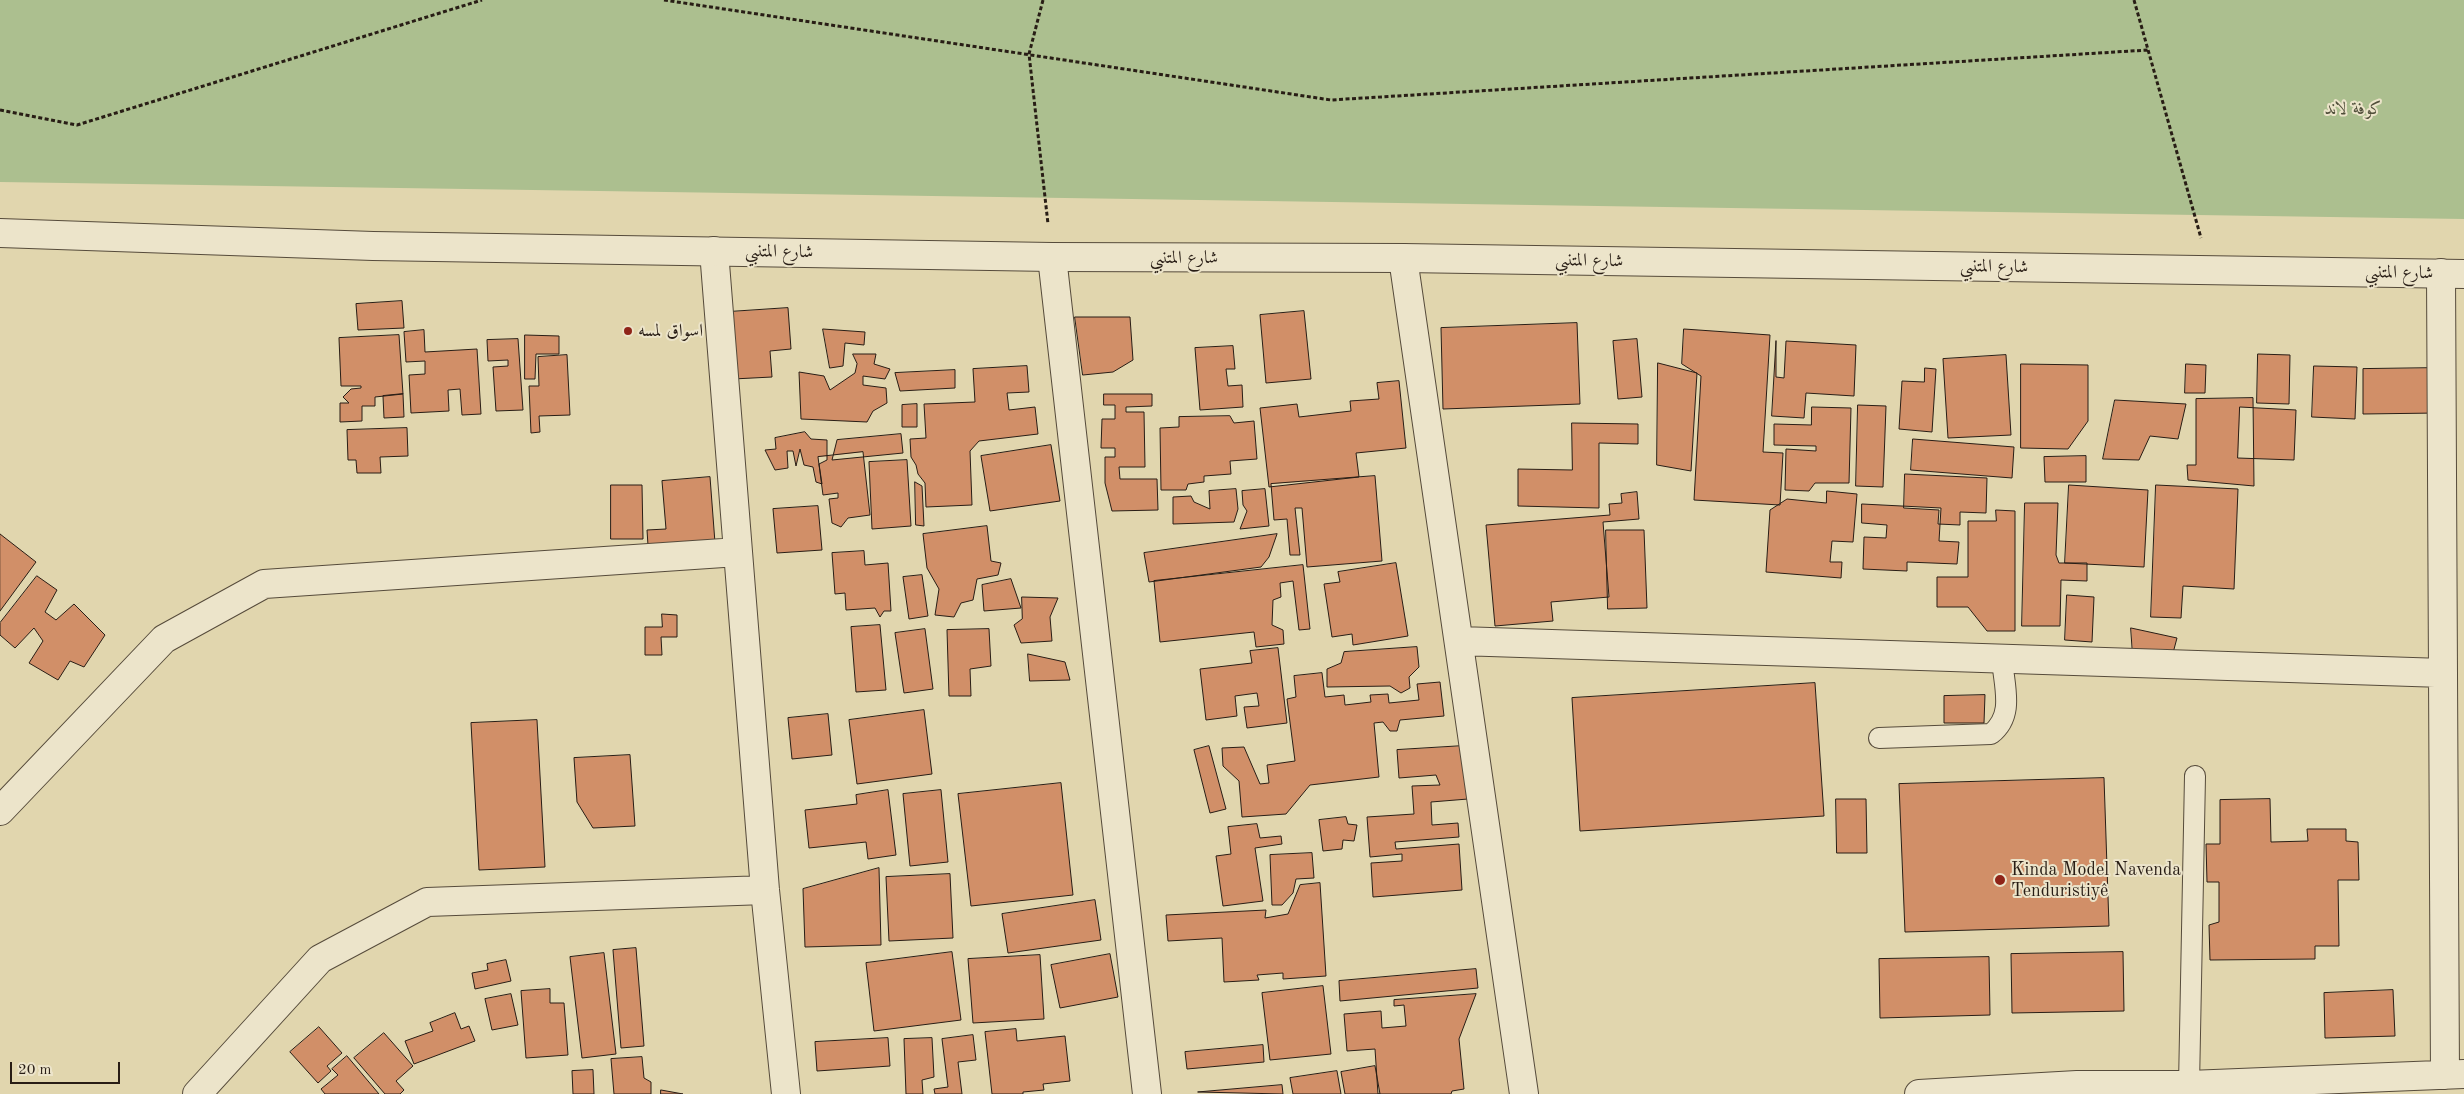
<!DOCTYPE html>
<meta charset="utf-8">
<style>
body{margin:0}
#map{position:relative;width:2464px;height:1094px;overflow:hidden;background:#e1d6ae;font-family:"Old Standard TT",serif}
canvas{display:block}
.scale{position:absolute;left:10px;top:1062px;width:110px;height:22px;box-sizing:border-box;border:2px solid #281d15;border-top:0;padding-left:6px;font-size:15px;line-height:18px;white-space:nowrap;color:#281d15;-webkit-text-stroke:4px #ece4ca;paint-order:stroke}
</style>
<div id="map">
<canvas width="2464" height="1094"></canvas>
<div class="scale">20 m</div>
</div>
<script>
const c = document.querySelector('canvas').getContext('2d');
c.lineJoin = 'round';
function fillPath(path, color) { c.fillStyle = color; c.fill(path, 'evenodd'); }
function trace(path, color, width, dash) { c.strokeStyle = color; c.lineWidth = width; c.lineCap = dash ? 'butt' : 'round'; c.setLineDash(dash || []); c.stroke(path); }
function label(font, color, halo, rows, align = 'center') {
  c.font = font + ' "Old Standard TT",Amiri,serif'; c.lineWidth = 4; c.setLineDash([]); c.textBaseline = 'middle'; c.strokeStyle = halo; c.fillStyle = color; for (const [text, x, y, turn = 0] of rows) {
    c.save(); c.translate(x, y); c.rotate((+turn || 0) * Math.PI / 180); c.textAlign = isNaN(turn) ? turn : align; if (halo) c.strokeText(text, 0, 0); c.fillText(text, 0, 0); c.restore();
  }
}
fillPath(new Path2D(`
 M0 0H2464V219L0 182Z`), '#acbf8f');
const building = new Path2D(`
 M402 301 404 328 358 330 356 304Z
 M788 308 791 349 770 351 772 377 733 379 728 312Z
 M1304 311 1311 379 1266 383 1260 315Z
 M1075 317H1130L1133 360 1113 372 1083 375Z
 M1577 323 1580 404 1443 409 1441 328Z
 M823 329 865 332 864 345 845 343 843 366 830 368Z
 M1684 329 1770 335 1763 452 1783 453 1780 505 1694 500 1701 376 1682 364Z
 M424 330 425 352 477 349 481 414 462 415 460 389 448 390 449 411 411 413 409 375 425 374V361L406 362 404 332Z
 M399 335 403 394 375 397V406H362V421L340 422V403H349L343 397 351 389 361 388V386H341L339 338Z
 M525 335 559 336V354H536L535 379H525Z
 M518 339 523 410 496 411 493 367 508 366V360L488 361 487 340Z
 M1637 339 1642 397 1618 399 1613 341Z
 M1776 341V377L1784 378 1786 341 1856 345 1854 396 1806 393 1804 418 1772 416Z
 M1233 346 1235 369H1226L1228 386 1242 385 1243 407 1200 410 1195 348Z
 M853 354H876L874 364 890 369 885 379 863 376V385L886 388 887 403 873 411 867 422 801 419 799 372 824 376 830 390 855 373 857 364Z
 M2258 354 2290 355 2289 404 2257 403Z
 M567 355 570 415 539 416 540 432 531 433 529 386H539L538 357Z
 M2006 355 2011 435 1948 438 1943 359Z
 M1658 363 1697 373 1691 471 1657 465Z
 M2021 364 2088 365V421L2068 449 2021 448Z
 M2186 364 2206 365 2205 393H2185Z
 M1027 366 1029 392 1007 393 1009 410 1035 407 1038 434 979 441 970 451 972 505 926 507 925 483 918 474 916 465 911 457 910 439 926 438 924 404 975 402 973 369Z
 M2314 366 2357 367 2355 419 2312 417Z
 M1925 368 1936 369 1932 432 1899 429 1902 381 1924 382Z
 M2437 368V413L2363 414V369Z
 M955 370V388L900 391 895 373Z
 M1399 381 1406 448 1356 453 1359 477 1269 487 1260 408 1297 404 1299 417 1351 411 1350 401 1379 399 1377 383Z
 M403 394 404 417 384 418 383 396Z
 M1104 394H1152V406L1126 407V412H1144L1145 467H1119L1120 479H1157L1158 510 1112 511 1105 483V457H1115V448H1101L1102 419H1115V405H1104Z
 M2253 398 2254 486 2188 480 2187 465H2196V399Z
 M2115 400 2186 404 2178 439 2150 436 2139 460 2103 459Z
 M917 404V427H902V405Z
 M1858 405 1886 406 1883 487 1856 486Z
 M1812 407 1851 408 1849 483H1815L1809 491 1785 490 1786 449 1816 451V446L1774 445V424L1811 425Z
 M2240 407 2296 410 2294 460 2238 458Z
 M1230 416 1234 423 1254 421 1257 459 1230 461 1231 474 1204 476V482L1188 484 1186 490H1161L1160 428 1179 427V417Z
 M1572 423 1638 424V444L1599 443V508L1518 506V469L1572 470Z
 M407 428 408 456 380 457 381 473H357L356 460H348L347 430Z
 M805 432 811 439 827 440V460L819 464 822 484 816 482 813 467 804 465 800 449 796 466 793 451H787L788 468 775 470 765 450 776 449 775 438Z
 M901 434 903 453 832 460 837 440Z
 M1913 439 2014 447 2012 478 1911 470Z
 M1051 445 1060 501 990 511 981 456Z
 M863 452 870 515 848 518 841 527 832 523 829 499 838 498V493L823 495 818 457Z
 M2086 456V482H2045L2044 457Z
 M907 460 911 526 872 529 869 462Z
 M1905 474 1987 478 1986 513 1960 512V525L1938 524 1939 510 1904 508Z
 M1375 476 1382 561 1307 567 1302 508H1295L1300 555H1290L1287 519 1274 520 1271 484Z
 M710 477 716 556 649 561 647 530 666 529 662 481Z
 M915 482 922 486 924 526 916 525Z
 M611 485H642L643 539H611Z
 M2069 485 2148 490 2144 567 2065 563Z
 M2156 485 2238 489 2234 589 2183 586 2181 618 2151 617Z
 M1236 489 1238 509 1234 522 1173 524V497L1191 496 1194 502 1210 509 1209 491Z
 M1265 489 1269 526 1240 529 1247 511 1243 505 1242 491Z
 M1827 491 1857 494 1853 542 1832 541 1830 562H1842L1841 578 1766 572 1770 510 1787 499 1826 503Z
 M1637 492 1639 519 1603 522 1609 597 1551 602 1553 621 1495 626 1486 525 1610 515 1609 504 1622 503 1621 494Z
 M2025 503H2058L2056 555 2059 563H2087V581L2061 580 2060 626H2022Z
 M1862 504 1941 508 1939 541 1959 542 1957 564 1907 562V571L1863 569 1864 537 1886 538 1887 525 1862 523Z
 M818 506 822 550 777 553 773 509Z
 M1996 510 2015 511V631H1987L1968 607H1937V577H1968V521H1996Z
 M987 526 991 561 1001 563 998 575 977 579 973 600 961 603 954 617 935 615 939 589 927 568 923 534Z
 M1606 530H1644L1647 608 1608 609Z
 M0 534 36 562 0 611Z
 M1277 534 1269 557 1261 567 1149 582 1144 553Z
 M864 551 865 565 888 563 891 611H884L880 617 875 608 846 610 845 593 835 594 832 553Z
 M1396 563 1408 636 1353 645 1352 634 1332 637 1324 584 1340 582 1338 572Z
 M1303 565 1310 629 1299 630 1293 581 1280 583 1281 597 1273 600 1272 625 1283 630 1284 644 1256 647 1254 632 1160 642 1154 581Z
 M922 575 928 616 909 619 903 577Z
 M37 576 57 590 45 612 56 620 74 604 105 635 84 667 70 661 58 680 29 663 43 641 34 628 15 648 0 635V623Z
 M1011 579 1021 608 984 611 982 585Z
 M2067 595 2094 597 2092 642 2065 640Z
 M1022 597 1058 598 1050 617 1052 641 1021 643 1014 625 1022 619Z
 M662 614 677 615V637H661L662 655H645V627H662Z
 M880 625 886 690 856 692 851 627Z
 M2131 628 2177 638 2173 653 2133 656Z
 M925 629 933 689 904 693 895 633Z
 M989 629 991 666 970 669 971 696H949L947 630Z
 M1417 647 1419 667 1409 677 1410 688 1401 693 1390 686 1327 687V669L1341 663 1344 652Z
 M1278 648 1287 723 1247 728 1244 707 1259 706 1257 693 1235 696 1237 716 1206 720 1200 669 1252 663 1250 651Z
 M1028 654 1065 662 1070 680 1030 681Z
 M1322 673 1325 697 1344 695 1345 705 1371 702 1370 695 1388 694 1389 703 1419 700 1417 684 1440 682 1444 716 1400 720 1397 731H1390L1383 722 1374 723 1379 777 1310 785 1286 814 1242 817 1239 781 1223 766 1222 748 1244 747 1260 784 1269 783 1267 765 1295 761 1287 699 1296 697 1294 676Z
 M1815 683 1824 816 1580 831 1572 698Z
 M1985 695 1984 723H1944V696Z
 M924 710 932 774 857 784 849 720Z
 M828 714 832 755 792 759 788 718Z
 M537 720 545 867 479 870 471 723Z
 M1209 746 1226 809 1210 813 1194 750Z
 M1463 746 1468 799 1431 802 1432 825 1458 823 1459 837 1395 842 1396 849 1459 844 1462 890 1373 897 1371 863 1402 861V854L1370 857 1367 817 1414 814 1412 786 1440 785 1436 775 1399 778 1397 750Z
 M630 755 635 826 593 828 577 802 574 758Z
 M2104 778 2109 926 1905 932 1899 784Z
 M1061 783 1073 895 971 906 958 794Z
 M888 790 896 855 868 859 866 842 809 848 805 810 857 804 856 795Z
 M941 790 948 862 910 866 903 794Z
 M1836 799H1866L1867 853H1837Z
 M2270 799 2271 842 2308 841 2307 829H2346V841L2358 842 2359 880H2338L2339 946H2315V959L2210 960 2209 925 2219 922V882H2207L2206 844H2220V800Z
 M1346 817 1348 824 1357 825 1354 841 1343 840 1342 849 1323 851 1319 820Z
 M1257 824 1260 838 1281 836 1282 844 1255 848 1263 901 1223 906 1216 856 1231 854 1228 827Z
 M1312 853 1314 878 1296 879 1293 893 1282 905H1272L1270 855Z
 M879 868 881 945 805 947 803 889Z
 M950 874 953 938 889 941 886 877Z
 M1320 883 1326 976 1283 979V973L1257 975 1259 980 1224 982 1222 938 1168 941 1166 915 1266 910 1265 918 1288 914 1300 885Z
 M1095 900 1101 940 1008 953 1002 914Z
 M636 948 644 1046 621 1048 613 950Z
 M952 952 961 1020 874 1031 866 963Z
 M2123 952 2124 1011 2012 1013 2011 954Z
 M604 953 616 1054 582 1058 570 957Z
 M1110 954 1118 997 1060 1008 1051 965Z
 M1040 955 1044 1019 973 1023 968 959Z
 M1989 957 1990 1015 1880 1018 1879 959Z
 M506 960 511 981 475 989 472 973 488 970 487 964Z
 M1476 969 1478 988 1340 1001 1339 981Z
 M1323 986 1331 1054 1270 1060 1262 993Z
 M550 989V1003H564L568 1055 526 1058 521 991Z
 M2393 990 2395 1036 2325 1038 2324 993Z
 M511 994 518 1025 492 1030 485 999Z
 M1476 994 1459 1039 1464 1089 1452 1091 1451 1094H1378L1375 1049 1347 1051 1344 1014 1381 1011 1382 1028 1406 1026 1404 1005 1394 1006V1000Z
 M455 1013 461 1029 469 1026 475 1041 414 1064 405 1041 433 1031 430 1023Z
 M319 1027 342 1053 327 1066 331 1071 318 1083 290 1052Z
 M1016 1029 1017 1041 1065 1036 1070 1081 1043 1084 1044 1090 1023 1092V1094H992L985 1032Z
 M384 1033 413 1066 396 1081 404 1090 400 1094H385L354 1058Z
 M973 1035 976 1060 958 1062 962 1094H935L934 1089 948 1087 942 1039Z
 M888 1038 890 1066 817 1071 815 1042Z
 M932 1038 934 1077 922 1080 923 1094H906L904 1039Z
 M1263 1045 1264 1062 1187 1069 1185 1052Z
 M347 1056 379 1094H325L321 1089 338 1075 332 1069Z
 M642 1057 644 1078 651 1082V1094H614L611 1059Z
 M1375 1066 1380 1094H1345L1341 1072Z
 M593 1070 594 1094H573L572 1071Z
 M1337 1071 1341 1094H1293L1290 1078Z
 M1282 1085 1283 1094 1198 1092Z
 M661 1090 683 1094H661Z`);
fillPath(building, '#d18f68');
trace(building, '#281d15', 1);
const service = new Path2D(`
 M1879 738 1991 734C2015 715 2004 687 2002 659
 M2189 1085 2195 776`);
const minor = new Path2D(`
 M714 251 765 890 786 1094
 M1052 257 1147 1094
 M1403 258 1524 1094
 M2441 273 2445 1075
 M1459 641 2443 673
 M0 811 164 639 264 584 738 552
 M197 1094 320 959 427 902 765 890
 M1919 1094 2077 1085H2189L2464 1074`);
const tertiary = new Path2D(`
 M0 233 373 246 1052 257 1403 258 2464 274`);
trace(service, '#564b3b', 22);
trace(minor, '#564b3b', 30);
trace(tertiary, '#564b3b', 30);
trace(new Path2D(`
 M664 0 1331 100 2148 50
 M1043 0 1029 54 1048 224
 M2134 0 2201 238
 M0 110 77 125 482 0`), '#281d15', 3, [4, 2.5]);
trace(service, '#ece4ca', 20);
trace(minor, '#ece4ca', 28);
trace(tertiary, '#ece4ca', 28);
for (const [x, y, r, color] of [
 [628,331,5,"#8f2418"],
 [2000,880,6,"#8f2418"]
]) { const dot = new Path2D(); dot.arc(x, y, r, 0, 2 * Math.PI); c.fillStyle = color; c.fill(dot); trace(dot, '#ece4ca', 2); }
label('italic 18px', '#504e3a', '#ece4ca', [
 ["كوفة لاند",2354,109]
]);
label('18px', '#281d15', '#ece4ca', [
 ["شارع المتنبي",779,252,1],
 ["شارع المتنبي",1184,258],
 ["شارع المتنبي",1589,261,1],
 ["شارع المتنبي",1994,267,1],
 ["شارع المتنبي",2399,273,1]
]);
label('18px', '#281d15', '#ece4ca', [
 ["اسواق لمسه",638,331],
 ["Kinda Model Navenda",2011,870],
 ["Tenduristiyê",2011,891]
], 'left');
</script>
